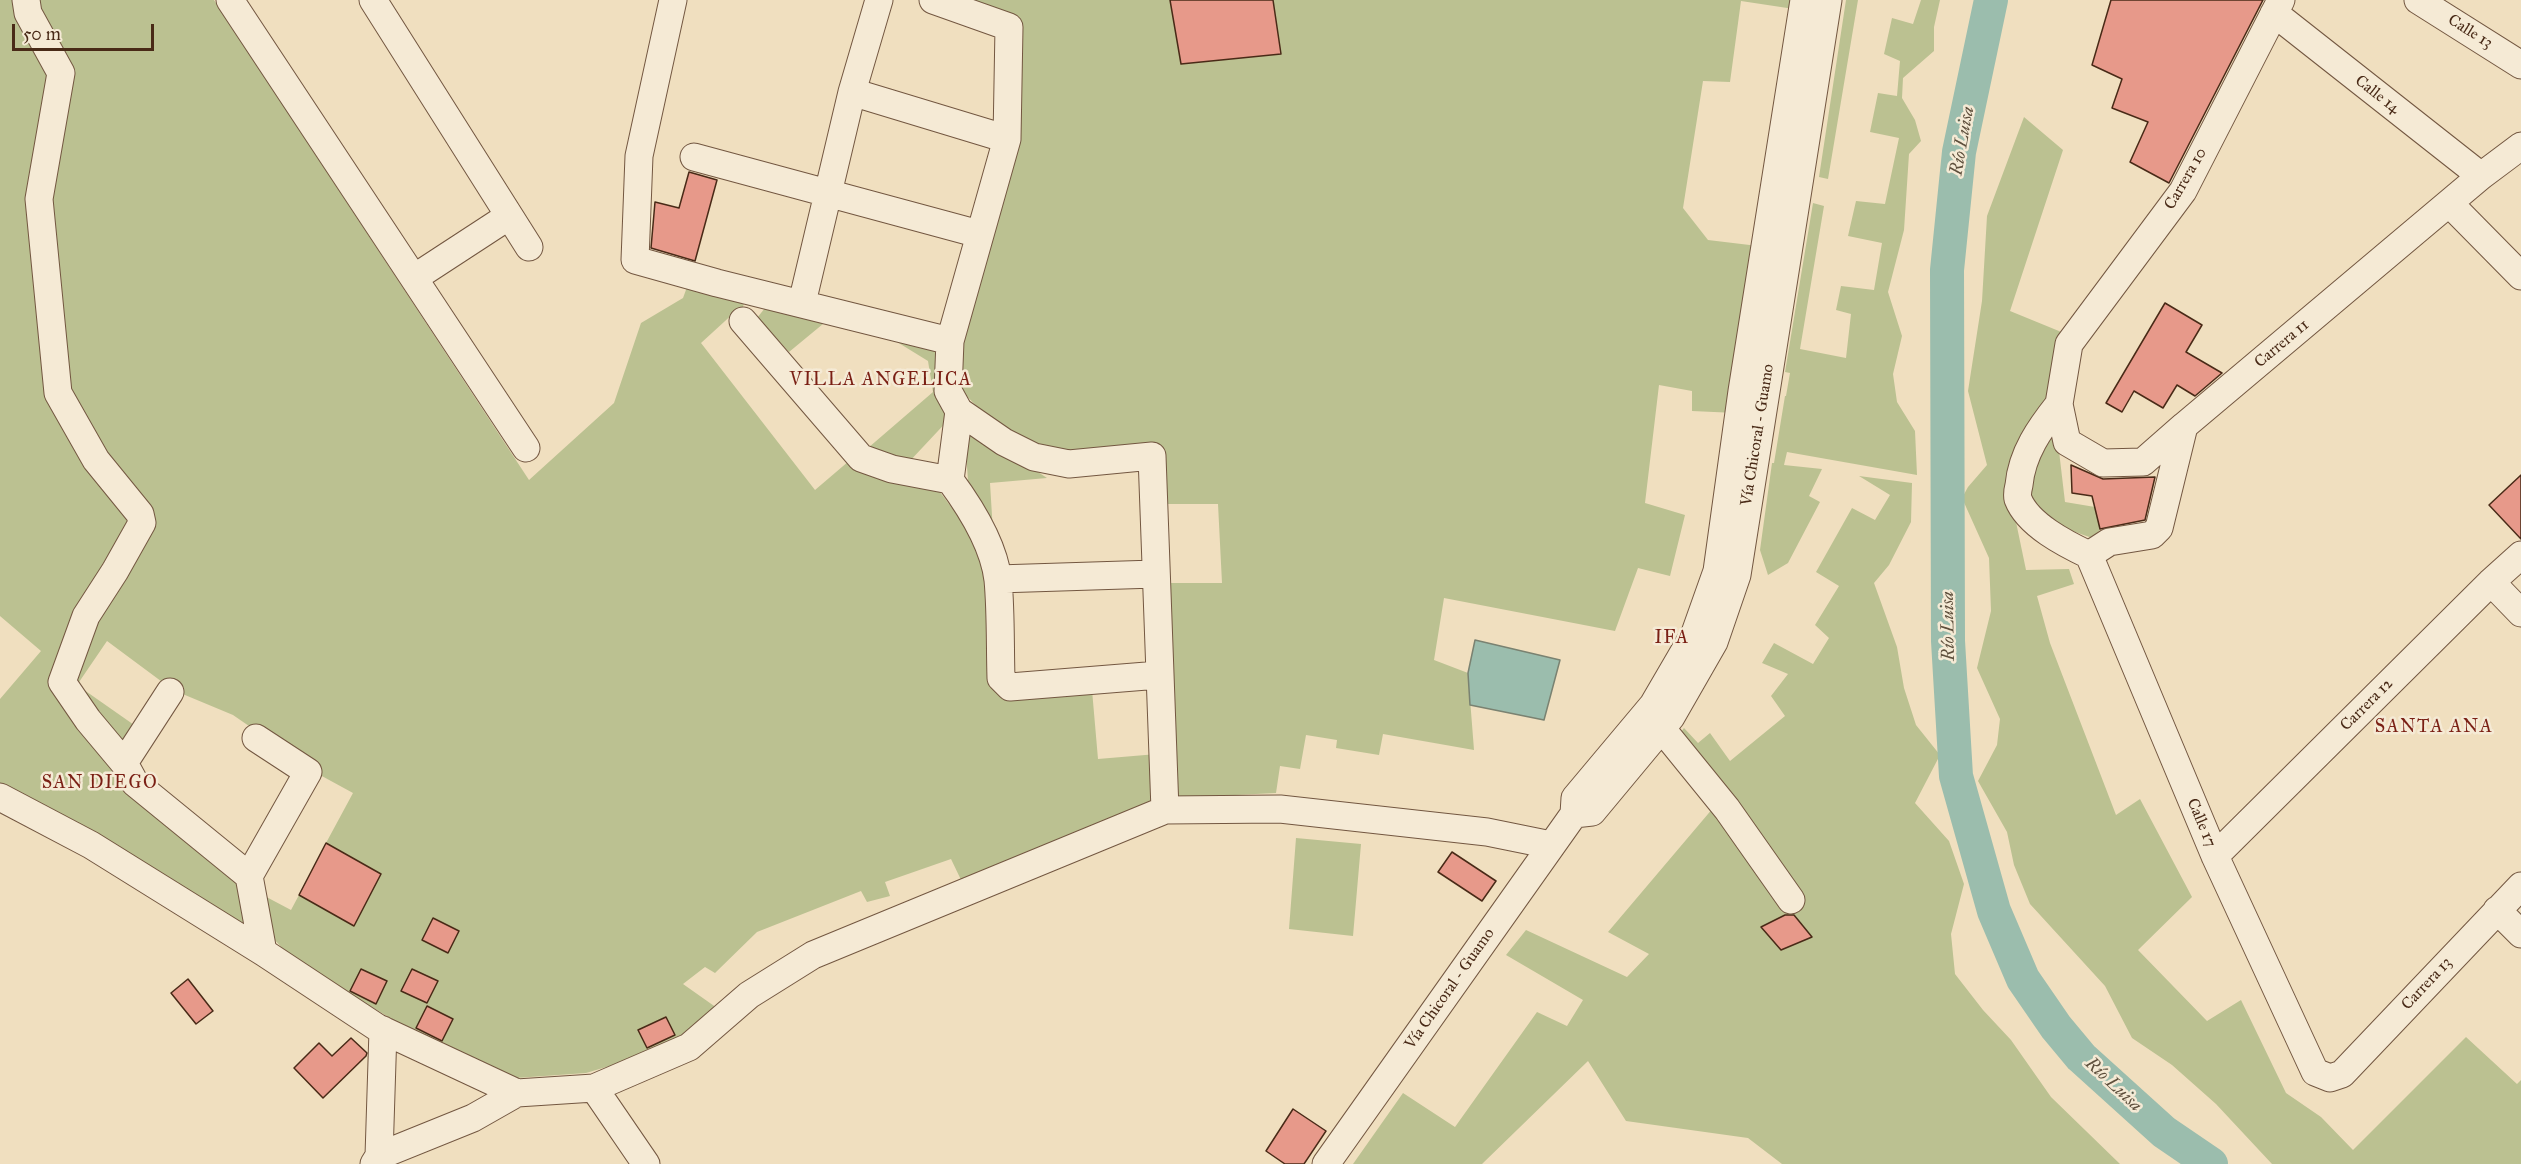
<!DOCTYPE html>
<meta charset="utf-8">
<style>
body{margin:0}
#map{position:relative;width:2521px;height:1164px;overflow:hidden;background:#f0dfbf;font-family:"IM FELL Great Primer",serif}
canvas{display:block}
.scale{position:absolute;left:12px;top:24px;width:142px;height:27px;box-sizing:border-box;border:3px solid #492a17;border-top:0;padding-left:8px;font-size:18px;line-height:21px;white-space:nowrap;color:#492a17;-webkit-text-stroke:4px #f5ead5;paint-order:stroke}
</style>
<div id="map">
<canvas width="2521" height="1164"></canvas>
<div class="scale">50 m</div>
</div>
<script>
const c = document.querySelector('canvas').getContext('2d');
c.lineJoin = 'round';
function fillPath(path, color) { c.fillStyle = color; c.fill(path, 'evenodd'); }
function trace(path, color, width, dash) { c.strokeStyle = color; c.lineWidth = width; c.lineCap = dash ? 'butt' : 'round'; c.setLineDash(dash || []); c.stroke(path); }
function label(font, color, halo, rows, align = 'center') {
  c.font = font + ' "IM FELL Great Primer",serif'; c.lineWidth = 5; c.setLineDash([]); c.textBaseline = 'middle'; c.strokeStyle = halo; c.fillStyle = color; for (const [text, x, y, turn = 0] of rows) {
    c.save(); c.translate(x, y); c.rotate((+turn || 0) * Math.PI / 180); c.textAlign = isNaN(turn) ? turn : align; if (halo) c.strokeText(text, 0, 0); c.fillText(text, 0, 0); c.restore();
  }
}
fillPath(new Path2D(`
 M0 0H214L529 480 614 403 641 323 683 298 690 279 747 294 741 313 736 311 701 343 815 490 856 455 937 488 988 556 995 680 1092 690 1098 759 1157 754 1159 805 963 884 951 859 885 882 890 896 867 902 861 891 757 932 715 973 705 967 683 984 717 1008 686 1035 643 1056 586 1073 516 1078 417 1034 293 960 273 938 257 892 291 910 299 895 354 926 380 874 326 843 353 793 320 775 233 715 173 690 107 641 77 685 137 727 122 749 69 697 244 877 258 944 0 795V699L41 651 0 616Z
 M946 0H1170L1182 64 1281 54 1273 0H1795L1794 9 1741 1 1730 82 1703 81 1683 208 1708 240 1758 246 1736 413 1692 411V391L1659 385 1645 503 1685 515 1670 576 1638 568 1615 631 1444 598 1434 660 1468 673 1474 750 1383 734 1379 755 1336 748 1337 740 1306 735 1300 769 1280 766 1276 793 1176 798 1166 583H1222L1218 504H1164L1158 445C1124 448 1064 459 1034 448 1002 436 978 407 955 384L1014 25Z
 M1846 0H1858L1828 179 1819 177Z
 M1921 0H1940L1934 27V51L1903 78 1902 98 1915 120 1921 141 1909 154 1904 230 1888 292 1902 336 1893 374 1897 402 1915 431 1917 475 1787 452 1784 465 1822 469 1809 496 1820 502 1788 563 1768 575 1760 550 1772 463H1774L1785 396H1786L1790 373 1785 372 1813 203 1824 206 1800 349 1846 358 1851 314 1836 310 1841 286 1874 290 1882 243 1848 236 1856 201 1885 204 1899 138 1870 132 1878 93 1897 96 1900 61 1884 54 1892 18 1913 24Z
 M2024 117 2063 150 2010 311 2076 338 2059 451 2065 502 2095 507 2100 530 2092 538 2053 524 2016 522 2026 570 2069 569 2074 584 2037 596 2050 643 2116 815 2140 799 2192 897 2138 950 2207 1021 2241 1000 2286 1093 2321 1117 2353 1150 2466 1037 2517 1084 2521 1080V1164H2272L2216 1104 2172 1065 2132 1038 2105 986 2030 904 2014 865 2007 832 1978 781 1997 745 2000 719 1977 668 1991 611 1989 558 1962 498 1968 487 1987 465 1968 391 1982 301 1987 216Z
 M769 303 829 319 789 352 757 318Z
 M889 337 943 348 952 416 908 463 868 448 933 392 928 361Z
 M964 423 1047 478 990 483 993 532 968 481Z
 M1859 476 1912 483 1911 522 1889 565 1874 583 1897 647 1904 688 1916 725 1940 755 1915 803 1949 841 1964 884 1951 934 1955 974 1983 1010 2011 1040 2051 1097 2120 1164H1782L1748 1138 1626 1121 1588 1061 1482 1164H1353L1403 1093 1455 1127 1537 1012 1567 1026 1583 1000 1506 955 1526 930 1627 977 1649 954 1608 932 1719 801 1670 747 1684 728 1698 743 1710 733 1730 761 1785 716 1771 696 1788 674 1762 663 1774 643 1813 664 1829 638 1815 625 1839 586 1816 572 1852 508 1875 520 1890 495Z
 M1296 838 1361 844 1353 936 1289 929Z`), '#bbc191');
const water = new Path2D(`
 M1475 640 1560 660 1544 720 1470 705 1468 673Z`);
fillPath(water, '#9bbdad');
trace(water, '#7a8271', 1.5);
trace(new Path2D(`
 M1991 0 1959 152 1947 270 1948 641 1956 776 1994 911 2023 979 2056 1027 2081 1057 2164 1132 2211 1164`), '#9bbdad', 34);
const building = new Path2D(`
 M1170 0H1273L1281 54 1181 64Z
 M2111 0H2263L2169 183 2130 162 2148 122 2112 108 2122 79 2092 65Z
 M689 172 717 180 695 261 651 248 655 202 679 208Z
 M2165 303 2202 325 2186 352 2222 373 2195 396 2177 385 2163 408 2134 391 2122 412 2106 403Z
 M2071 465 2103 479 2155 477 2145 520 2100 529 2092 496 2072 493Z
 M2521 475V539L2489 505Z
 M326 843 381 874 354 926 299 895Z
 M1452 852 1496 881 1482 901 1438 872Z
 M1785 915H1794L1812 937 1781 950 1761 927Z
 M433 918 459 931 448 953 422 940Z
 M361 969 387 981 376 1004 350 991Z
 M412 969 438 981 427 1003 401 991Z
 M188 979 213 1011 196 1024 171 993Z
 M427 1006 453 1019 442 1041 416 1028Z
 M666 1017 675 1035 647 1048 638 1030Z
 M351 1038 367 1053 366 1056 323 1098 294 1068 319 1043 332 1056Z
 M1293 1109 1326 1131 1304 1164H1285L1266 1151Z`);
fillPath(building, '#e7998a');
trace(building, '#492a17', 1.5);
const minor = new Path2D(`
 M26 0 28 13 61 73 39 199 58 393 96 460 140 514 142 523 115 571 86 616 62 682 88 720 124 763 135 783 249 876 263 952
 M230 0 526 448
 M373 0 529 247
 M673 0 639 156 635 260 717 283 950 341
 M933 0 1009 27 1007 139 950 341 948 391 959 411 1004 442 1034 457 1069 464 1152 456 1165 810
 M2418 0 2521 65
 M2274 13 2481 176
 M852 92 1007 139
 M694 157 979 234
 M2449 203 2521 276
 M414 278 509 216
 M802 303 852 92 879 0
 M743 321 861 458 892 469 950 480
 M2059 404C2040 428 2022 453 2019 485 2018 489 2017 495 2018 499 2028 525 2066 544 2089 555
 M959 411 950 480C970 507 994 546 998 580 1001 612 1000 646 1001 678L1010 687 1159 675
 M2184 426 2143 462 2103 463 2067 442 2059 404 2069 344 2183 191 2281 0
 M2089 555 2215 856 2315 1072 2330 1078 2342 1074 2521 886
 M2089 555 2109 542 2152 535 2159 528 2184 426 2481 176 2521 146
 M998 579 1155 574
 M2491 582 2521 613
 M1662 729 1727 809 1791 900
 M124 763 170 692
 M0 797 91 845 263 952 378 1028 517 1093 594 1088 689 1047 749 995 813 955 1165 810 1280 809 1487 832 1551 845
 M1574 814 1592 812 1671 717 1714 642 1737 575 1828 0
 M2215 856 2491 582 2521 555
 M249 876 308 772 256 738
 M2497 910 2521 934
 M594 1088 646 1164
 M379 1156 383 1030
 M374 1164 379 1156 473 1118 517 1093
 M1326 1164 1574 814 1575 798 1653 705 1695 633 1717 571 1742 391 1804 0`);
trace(minor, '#735741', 29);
trace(minor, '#f5ead5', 27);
label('16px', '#492a17', '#f5ead5', [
 ["Calle 13",2470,32,32],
 ["Calle 14",2377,95,38],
 ["Carrera 10",2186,179,-60],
 ["Carrera 11",2282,344,-40],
 ["Vía Chicoral - Guamo",1758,435,-81],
 ["Carrera 12",2367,705,-45],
 ["Calle 17",2201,823,67],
 ["Carrera 13",2427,984,-47],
 ["Vía Chicoral - Guamo",1450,989,-55]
]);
label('italic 18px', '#5e4f3c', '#f5ead5', [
 ["Río Luisa",1963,141,-80],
 ["Río Luisa",1949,626,-91],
 ["Río Luisa",2113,1085,43]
]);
c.letterSpacing = '1.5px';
label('18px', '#7a1f14', '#f5ead5', [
 ["VILLA ANGELICA",881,381],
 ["IFA",1672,639],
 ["SANTA ANA",2434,728],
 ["SAN DIEGO",100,784]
]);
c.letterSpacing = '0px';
</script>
